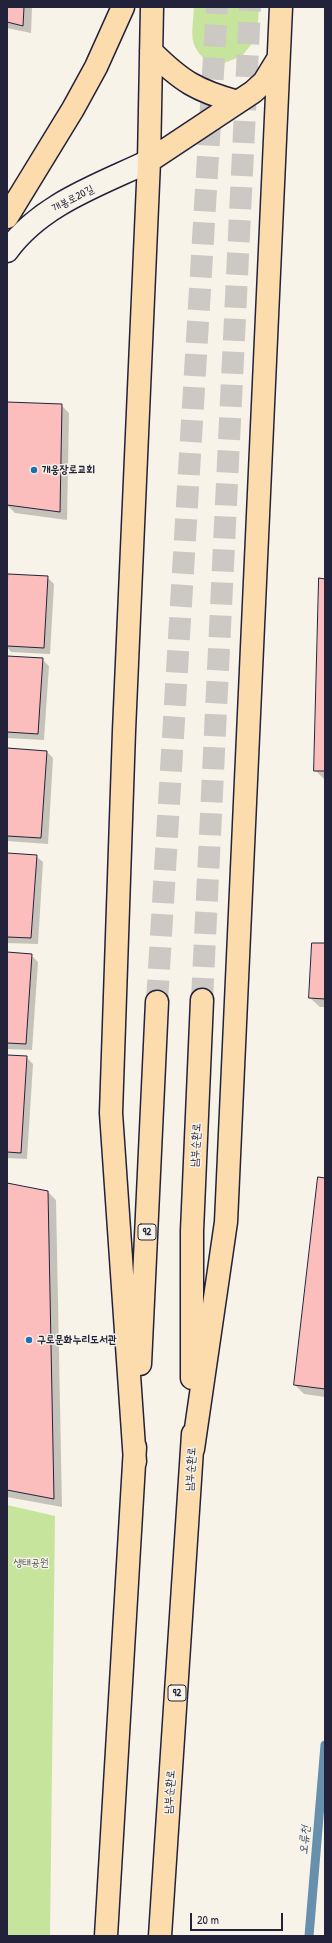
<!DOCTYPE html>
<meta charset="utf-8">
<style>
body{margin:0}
#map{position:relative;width:332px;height:1943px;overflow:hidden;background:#f7f3e8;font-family:"Patrick Hand",sans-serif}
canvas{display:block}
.frame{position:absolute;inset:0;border:8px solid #22223b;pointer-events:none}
.scale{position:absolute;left:190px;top:1913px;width:93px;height:18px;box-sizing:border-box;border:2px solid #22223b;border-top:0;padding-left:5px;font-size:12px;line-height:14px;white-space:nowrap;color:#22223b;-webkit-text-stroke:3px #f7f3e8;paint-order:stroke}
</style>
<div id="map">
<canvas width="332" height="1943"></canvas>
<div class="frame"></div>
<div class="scale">20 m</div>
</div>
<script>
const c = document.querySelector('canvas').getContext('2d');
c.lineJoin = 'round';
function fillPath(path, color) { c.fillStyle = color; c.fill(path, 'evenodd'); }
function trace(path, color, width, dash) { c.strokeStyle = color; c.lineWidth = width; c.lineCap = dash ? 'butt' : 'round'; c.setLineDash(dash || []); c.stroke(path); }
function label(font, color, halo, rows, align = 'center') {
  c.font = font + ' "Patrick Hand","Poor Story",sans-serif'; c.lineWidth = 3; c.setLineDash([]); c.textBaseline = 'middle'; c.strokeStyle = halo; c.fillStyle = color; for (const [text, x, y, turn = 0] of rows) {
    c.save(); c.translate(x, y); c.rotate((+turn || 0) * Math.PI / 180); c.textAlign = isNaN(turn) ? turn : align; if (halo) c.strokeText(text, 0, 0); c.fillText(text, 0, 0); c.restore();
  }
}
fillPath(new Path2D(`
 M194 7H259L257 37 242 56 214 67C187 46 192 39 194 7Z
 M7 1505 55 1516 50 1936H7Z`), '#c6e49c');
fillPath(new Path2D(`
 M7 7H32L31 33 7 28Z
 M61 405 69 413 67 520 15 513 7 505Z
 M9 575 47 577 54 584 50 654 11 652 7 647Z
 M325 580V780L315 770Z
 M7 657 42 659 49 666 44 740 7 738Z
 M7 749 47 752 53 758 48 844 7 841Z
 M7 854 36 856 43 862 38 944 7 943Z
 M325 944V1007H320L310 998Z
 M7 953 31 955 38 962 32 1050 7 1049Z
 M7 1056 26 1057 33 1064 27 1159 7 1158Z
 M325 1179V1397L304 1394 295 1385Z
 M7 1184 47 1191 56 1200 62 1507 7 1497Z`), '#0003');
trace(new Path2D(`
 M309 1936 325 1745`), '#6690ab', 9);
const building = new Path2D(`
 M7 7H24L23 26 7 22Z
 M7 402 62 404 60 512 7 505Z
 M8 574 48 576 44 648 7 646Z
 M319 578 325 579V771H314Z
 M7 656 43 658 38 734 7 732Z
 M7 748 47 751 41 838 7 836Z
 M7 853 37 855 31 938 7 937Z
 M312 943H325V999L309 998Z
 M7 952 32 954 26 1044 7 1043Z
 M7 1055 27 1056 21 1153 7 1152Z
 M318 1177 325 1178V1389L294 1385Z
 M7 1183 48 1191 54 1499 7 1490Z`);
fillPath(building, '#fbbebd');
trace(building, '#22223b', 1);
trace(new Path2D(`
 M202 1000 250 7
 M157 1002 217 7`), '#ccc9c5', 22, [22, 11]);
const minor = new Path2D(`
 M7 251C41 204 99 185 149 161`);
const primary = new Path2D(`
 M151 51C181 81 197 91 238 102
 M149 161 253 92 264 82 278 59
 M7 217 73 109 96 67 123 7
 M140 1364 157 1002
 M192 1378V1231L202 1000
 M193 1449 226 1222 281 7
 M135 1462 111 1113 124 731 149 161 152 7
 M106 1936 135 1447
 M160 1936 193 1434`);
trace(minor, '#22223b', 25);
trace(primary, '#22223b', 25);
trace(minor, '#f7f3e8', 22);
trace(primary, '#fcdcac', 22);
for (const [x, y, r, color] of [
 [34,470,4,"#1f6fb2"],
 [29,1340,4,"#1f6fb2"]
]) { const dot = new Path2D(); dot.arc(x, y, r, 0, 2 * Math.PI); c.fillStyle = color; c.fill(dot); trace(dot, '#f7f3e8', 1.5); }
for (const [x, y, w] of [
 [147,1232,18],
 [177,1693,18]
]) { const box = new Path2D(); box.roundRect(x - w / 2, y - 8, w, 16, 3); c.fillStyle = '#f7f3e8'; c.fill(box); trace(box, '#22223b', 1); }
label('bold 10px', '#22223b', null, [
 ["92",147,1232],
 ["92",177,1693]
]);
label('11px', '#22223b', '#f7f3e8', [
 ["개봉로20길",73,199,-27],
 ["남부순환로",196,1145,-87],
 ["남부순환로",191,1469,-87],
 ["남부순환로",170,1792,-86]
]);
label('bold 11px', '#22223b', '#f7f3e8', [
 ["개웅장로교회",42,470],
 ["구로문화누리도서관",37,1340]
], 'left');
label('11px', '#4b5253', '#f7f3e8', [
 ["생태공원",31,1563]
]);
label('italic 12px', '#3e506a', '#f7f3e8', [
 ["오류천",305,1840,-85]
]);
</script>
